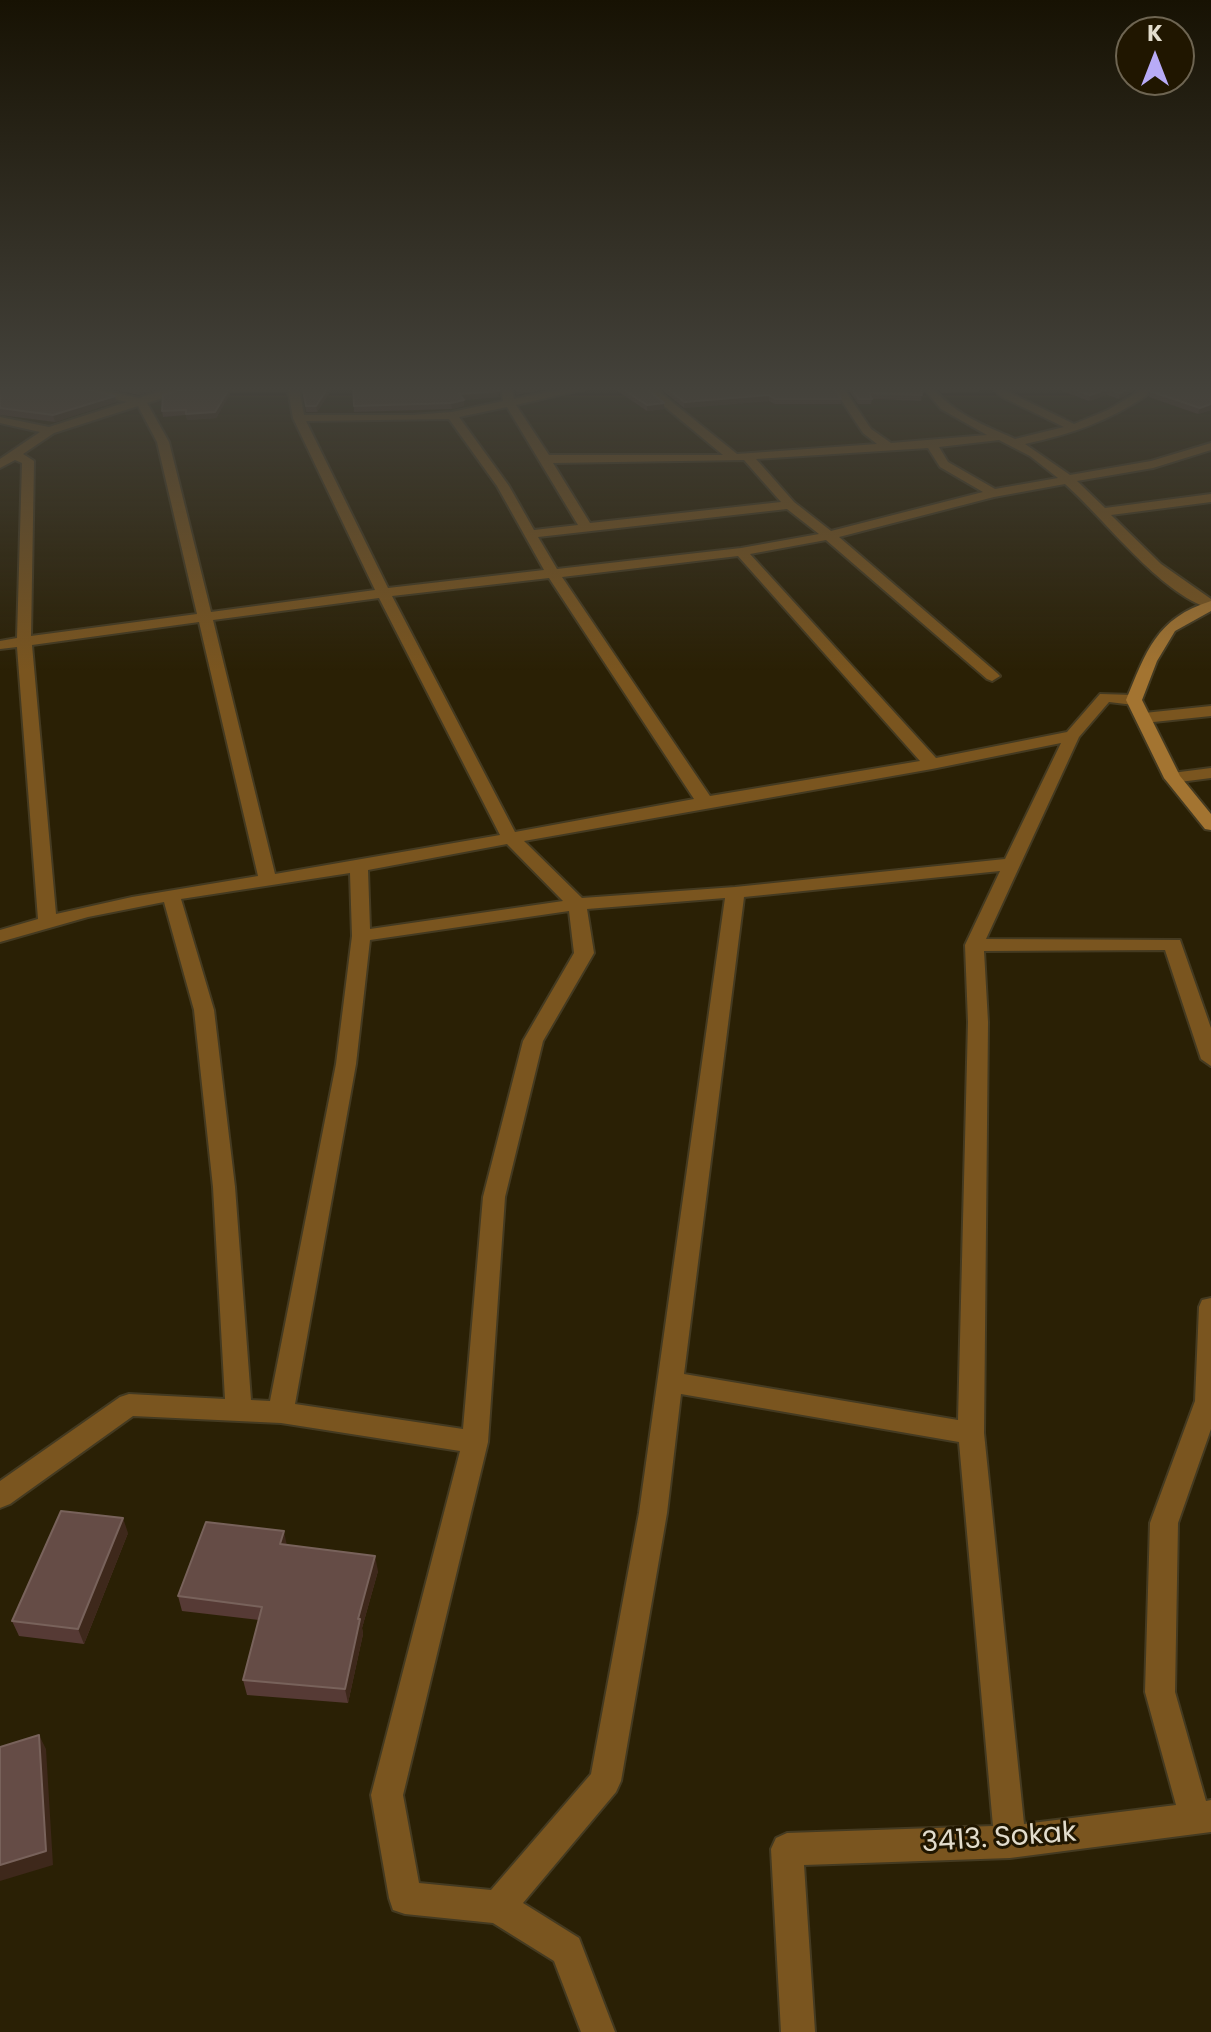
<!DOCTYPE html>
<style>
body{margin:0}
#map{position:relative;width:1211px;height:2032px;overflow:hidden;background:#2a2005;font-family:Poppins,sans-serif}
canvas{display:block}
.north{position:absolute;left:1115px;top:16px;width:80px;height:80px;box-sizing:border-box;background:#201600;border:2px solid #6e6552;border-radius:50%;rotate:0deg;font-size:22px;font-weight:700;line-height:32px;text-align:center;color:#e2dccc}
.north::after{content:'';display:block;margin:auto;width:28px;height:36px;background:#b8abf7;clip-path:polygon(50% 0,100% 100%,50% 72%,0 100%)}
</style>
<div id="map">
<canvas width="1211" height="2032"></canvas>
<div class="north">K</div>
</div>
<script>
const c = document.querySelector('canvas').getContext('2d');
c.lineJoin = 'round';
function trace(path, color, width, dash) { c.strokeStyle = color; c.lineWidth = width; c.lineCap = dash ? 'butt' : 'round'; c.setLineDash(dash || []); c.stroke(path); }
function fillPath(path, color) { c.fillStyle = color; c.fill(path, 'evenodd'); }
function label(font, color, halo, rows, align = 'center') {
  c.font = font + ' Poppins,sans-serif'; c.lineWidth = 6; c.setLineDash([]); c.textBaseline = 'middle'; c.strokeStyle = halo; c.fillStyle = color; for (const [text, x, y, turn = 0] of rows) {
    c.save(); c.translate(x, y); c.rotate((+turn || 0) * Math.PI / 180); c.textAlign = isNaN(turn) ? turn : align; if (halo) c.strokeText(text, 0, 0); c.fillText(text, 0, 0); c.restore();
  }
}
const street = new Path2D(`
 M61 386H82L139 398 177 386H313L299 389 304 415H412L452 412 503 401 501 386H511L514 399 577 386H598L516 405 549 455H723L640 386H652L737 454 877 444 863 433 832 386H842L871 429 891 443 987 435 941 409 922 386H932C951 413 986 426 1015 439L1064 427 1002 397 991 386H1002L1010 393 1074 424 1108 410 1138 392 1139 386H1149L1147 395C1107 422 1071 434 1025 444L1070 475 1151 461 1211 443V450L1153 468 1077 481 1105 508 1211 494V502L1111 515 1161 564 1211 599V609C1159 593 1106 520 1065 484L994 497 839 537 997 673 1000 676 992 681 987 679 826 540 750 554 936 758 1067 732 1100 694 1134 695 1142 700 1134 705 1109 702 1079 737 986 939 1180 940 1211 1028V1066L1201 1059 1165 950 984 951 988 1022 984 1433 1024 1824 1176 1805 1145 1692 1150 1523 1195 1401 1199 1307 1202 1300 1211 1298V1429L1178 1523 1175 1692 1206 1801 1211 1800V1832L1010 1858 804 1865 815 2032H781L771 1849 776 1838 787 1833 993 1826 959 1442 681 1394 667 1513 621 1781 616 1792 523 1903 579 1938 615 2032H581L554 1961 493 1923 405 1914 393 1910 389 1898 371 1795 460 1451 281 1423 133 1416 10 1504 0 1508V1481L120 1397 129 1394 225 1399 213 1187 194 1010 164 902 88 917 0 942V930L38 919 17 647 0 649V641L17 638 22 463 15 460 0 468V459L40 432 0 423V417L49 427 127 402ZM288 390 293 418 375 590 211 612 169 442 147 403 181 392ZM138 406 157 442 197 614 31 636 34 461 23 454 54 433ZM507 407 578 525 534 530 509 486 459 417ZM449 419 497 486 544 570 388 588 306 421ZM999 440 1030 456 1058 478 995 489 948 462 939 447ZM928 448 940 467 983 492 831 531 794 502 756 459ZM744 460 781 502 590 523 553 463ZM787 509 819 534 741 548 557 569 538 537ZM738 556 920 761 710 796 562 577ZM549 578 694 799 515 832 392 596ZM379 598 500 835 275 874 213 620ZM199 622 258 876 132 897 56 914 32 645ZM1061 743 1005 859 735 887 582 898 524 841 932 769ZM507 844 563 901 370 929 368 870ZM1000 871 965 945 968 1022 958 1420 684 1374 744 897ZM350 873 352 936 336 1064 270 1401 251 1400 235 1187 214 1010 181 899ZM725 898 639 1513 591 1774 491 1890 419 1883 403 1795 488 1442 505 1197 543 1041 594 953 587 909ZM569 911 574 953 523 1041 483 1197 463 1429 295 1404 356 1064 370 940Z
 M1211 706V716L1144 723 1136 718 1144 713Z
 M1211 768V778L1172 783 1164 778 1172 773Z`);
const secondary = new Path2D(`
 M1211 601V611L1175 631 1157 661 1142 700 1180 776 1211 814V830L1205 829 1164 778 1126 700C1146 652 1156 618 1211 601Z`);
trace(street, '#443a21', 4);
trace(secondary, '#443a21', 4);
fillPath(street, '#7a551f');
fillPath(secondary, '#a37431');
fillPath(new Path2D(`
 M0 386 115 396 116 402 55 422 0 415Z
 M97 386H167L139 395Z
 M302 386H334L317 412H306Z
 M353 386 499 397 463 400 464 406 452 409 354 412Z
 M610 386H643L664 409 647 411Z
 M657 386H833L841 399V404H775L769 401 684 408Z
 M846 386H924L925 387 924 393H922L921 401 872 399 871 404H858Z
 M936 386H980L979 392 942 393Z
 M1029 386H1136L1135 390 1119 399 1107 395 1089 401 1054 388Z
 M1152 386H1211V410L1198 414 1149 397Z
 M229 389 230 394 216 418 187 420 186 415 163 417 162 411Z
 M128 1533 84 1644 19 1636 12 1621Z
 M287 1545 378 1571 362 1628 363 1634 348 1703 247 1695 243 1680 259 1620 182 1611 178 1596Z`), '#563a35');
fillPath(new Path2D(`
 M145 386H167L139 395 138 388Z
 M329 386H334L317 412 316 406Z
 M533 386H562L516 395V390Z
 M1133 386H1136L1135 390 1119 399 1120 393Z
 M229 389 230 394 216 418 187 420 186 414Z
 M1108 389 1107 395 1089 401 1090 395Z
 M499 391V397L459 400V394Z
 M769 395V401L684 408V402Z
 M115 396 116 402 55 422 53 415Z
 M464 400V406L452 409 451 403Z
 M664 403V409L647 411V405Z
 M1211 404V410L1198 414 1200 408Z
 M123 1518 128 1533 84 1644 78 1629Z
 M284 1531 287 1546 280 1544Z
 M375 1556 378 1571 362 1628 363 1634 348 1703 345 1689 358 1619Z
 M39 1735 46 1749 53 1865 0 1881V1865Z`), '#3e281b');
const building = new Path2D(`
 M0 386H74L115 396 53 415 0 408Z
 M127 386H145L138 388Z
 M302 386H329L316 406H306Z
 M353 386H499V391L459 394 464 400 451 403 354 406Z
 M515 386H533L516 390Z
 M618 386H643L664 403 647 405Z
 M664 386H833L841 399H775L769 395 684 402Z
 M850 386H924L925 387H921L922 395 869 393 872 399H859Z
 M1065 386H1133L1120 393 1108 389 1090 395Z
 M1152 386H1211V404L1200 408 1150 391Z
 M229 389 215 412 186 414V410L162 411 163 395 181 390Z
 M61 1511 123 1518 78 1629 12 1621Z
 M206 1522 284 1531 280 1544 375 1556 358 1619H360L345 1689 243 1680 262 1607 178 1596Z
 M39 1735 46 1851 0 1865V1747Z`);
fillPath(building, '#654c46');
trace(building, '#78625b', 2);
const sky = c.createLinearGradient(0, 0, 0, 671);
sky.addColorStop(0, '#171203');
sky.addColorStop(0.58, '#44423b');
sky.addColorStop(1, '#44423b00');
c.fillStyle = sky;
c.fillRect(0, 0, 1211, 671);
label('28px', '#e2dccc', '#201600', [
 ["3413. Sokak",999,1839,-4]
]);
</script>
